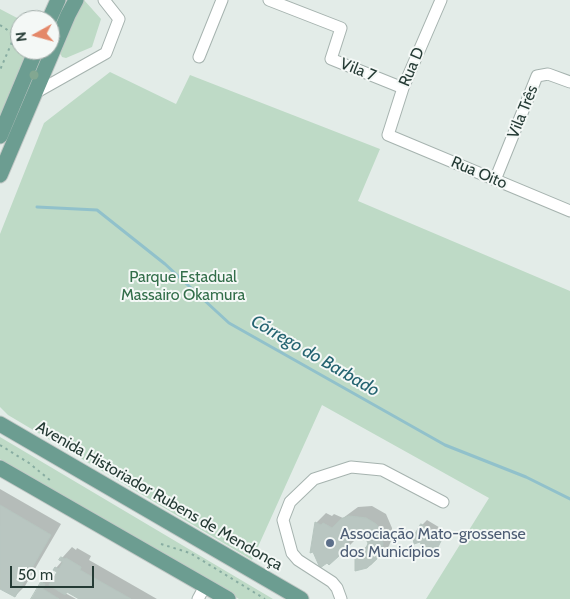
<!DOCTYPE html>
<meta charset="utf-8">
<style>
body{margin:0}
#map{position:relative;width:570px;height:599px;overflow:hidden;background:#e3ece8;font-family:Cabin,sans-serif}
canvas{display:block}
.north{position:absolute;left:10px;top:10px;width:50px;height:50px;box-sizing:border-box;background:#f4f8f6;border:1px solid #a1aca9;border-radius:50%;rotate:263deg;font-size:14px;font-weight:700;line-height:20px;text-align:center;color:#253b35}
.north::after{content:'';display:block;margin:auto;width:18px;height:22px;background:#e48869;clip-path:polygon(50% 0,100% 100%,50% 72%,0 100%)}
.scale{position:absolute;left:10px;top:566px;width:84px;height:22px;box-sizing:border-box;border:2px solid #253b35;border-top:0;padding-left:6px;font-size:15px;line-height:18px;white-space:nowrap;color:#253b35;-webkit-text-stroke:4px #f4f8f6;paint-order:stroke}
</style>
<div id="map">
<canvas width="570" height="599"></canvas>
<div class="north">N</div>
<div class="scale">50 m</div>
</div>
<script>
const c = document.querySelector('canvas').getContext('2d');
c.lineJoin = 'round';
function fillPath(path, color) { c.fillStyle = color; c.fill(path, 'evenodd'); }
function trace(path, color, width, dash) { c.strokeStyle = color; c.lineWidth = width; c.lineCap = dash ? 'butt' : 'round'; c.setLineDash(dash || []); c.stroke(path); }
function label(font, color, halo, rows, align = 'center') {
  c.font = font + ' Cabin,sans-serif'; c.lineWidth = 4; c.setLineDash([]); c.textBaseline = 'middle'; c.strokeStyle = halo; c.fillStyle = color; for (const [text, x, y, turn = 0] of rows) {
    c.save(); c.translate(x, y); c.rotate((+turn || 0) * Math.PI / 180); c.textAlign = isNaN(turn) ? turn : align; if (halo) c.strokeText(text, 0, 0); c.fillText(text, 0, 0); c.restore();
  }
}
fillPath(new Path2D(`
 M82 0H84L101 19 92 47 66 58 62 57 60 53Z
 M0 9 21 20H20V50H30L0 119Z
 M110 72 176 104 190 75 380 149 358 201 570 291V599H426L489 498 322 405 252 560 8 415 0 407V234L44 123Z
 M0 437 273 599H239L0 459Z`), '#bedac6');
fillPath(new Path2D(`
 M0 489 61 524 25 586 15 596 0 587Z
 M372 506 386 514 392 528V538L389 546 371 565 361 569 356 556 369 544 367 535 358 529 359 536 349 546 316 523 326 513 332 516 334 514 343 518 358 507Z
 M427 520 447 532 436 548 422 525Z
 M72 547 76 550 77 548 91 556 89 560 157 599H82L68 591 65 593 76 599H33L42 583 52 573 54 574 52 578 54 580 59 572 56 568 63 560 62 558Z`), '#0003');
trace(new Path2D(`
 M37 207 97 210 165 264 229 323 445 445 526 477 570 499`), '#91c1cb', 3);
const building = new Path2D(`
 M0 505 51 535 15 597 0 589Z
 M349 516 366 518 376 524 380 529 383 544 379 557 367 568 355 571V555L365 551 368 543 362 532 354 530 344 535 348 538 349 547 329 565 327 563 320 568 313 552 310 553 315 522 321 525 323 523 332 528 341 519Z
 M421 524 443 537 437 549 432 553H430L428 547 422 546 420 542 414 544 413 538Z
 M61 557 65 559 66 558 81 567 80 570 131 599H79L67 592 65 595 49 585 51 582 48 580 49 579 52 581 57 572 53 570 55 567 59 569 63 562 59 560Z
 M41 582 45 584 43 589 59 599H31Z`);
fillPath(building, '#b9c6c1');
trace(building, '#b6c5bf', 1);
const minor = new Path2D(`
 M269 0 341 28 331 59 403 88
 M441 0 403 88 388 135 570 211
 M199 57 222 0
 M35 93 106 53 119 19 104 0
 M495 180 537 76 548 74 570 82
 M198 599 205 586
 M341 599 337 588 332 582 298 560 292 553 283 520 290 502 314 479 351 467 382 470 443 502`);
const major = new Path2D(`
 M49 20 58 0
 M0 136 36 50
 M0 175 68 15 76 0
 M0 424 301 599
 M0 468 228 599`);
trace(minor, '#a6b3af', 13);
trace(major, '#c2c8c6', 17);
trace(new Path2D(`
 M0 25 15 35 0 70
 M0 445 29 463 51 481
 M161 544 190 553 265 599`), '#87aca1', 2, [2.5, 4]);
trace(minor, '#fff', 11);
trace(major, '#6c9d91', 15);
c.fillStyle = '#82a791';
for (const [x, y] of [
 [34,75]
]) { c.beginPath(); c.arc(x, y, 4.5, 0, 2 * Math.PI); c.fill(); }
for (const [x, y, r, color] of [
 [330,543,5,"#5c6f8a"]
]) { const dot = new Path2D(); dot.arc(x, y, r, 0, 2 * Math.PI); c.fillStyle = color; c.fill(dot); trace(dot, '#f4f8f6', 2); }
label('16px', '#253b35', '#f4f8f6', [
 ["Rua D",412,67,-67],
 ["Vila 7",358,70,22],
 ["Vila Três",523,112,-68],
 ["Rua Oito",479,173,23],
 ["Avenida Historiador Rubens de Mendonça",159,496,30]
]);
label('16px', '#336e4a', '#f4f8f6', [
 ["Parque Estadual",183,277],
 ["Massairo Okamura",183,295]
]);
label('16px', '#4e5e75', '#f4f8f6', [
 ["Associação Mato-grossense",340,534],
 ["dos Municípios",340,552]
], 'left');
label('italic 18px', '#256471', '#f4f8f6', [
 ["Córrego do Barbado",315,356,30]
]);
</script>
